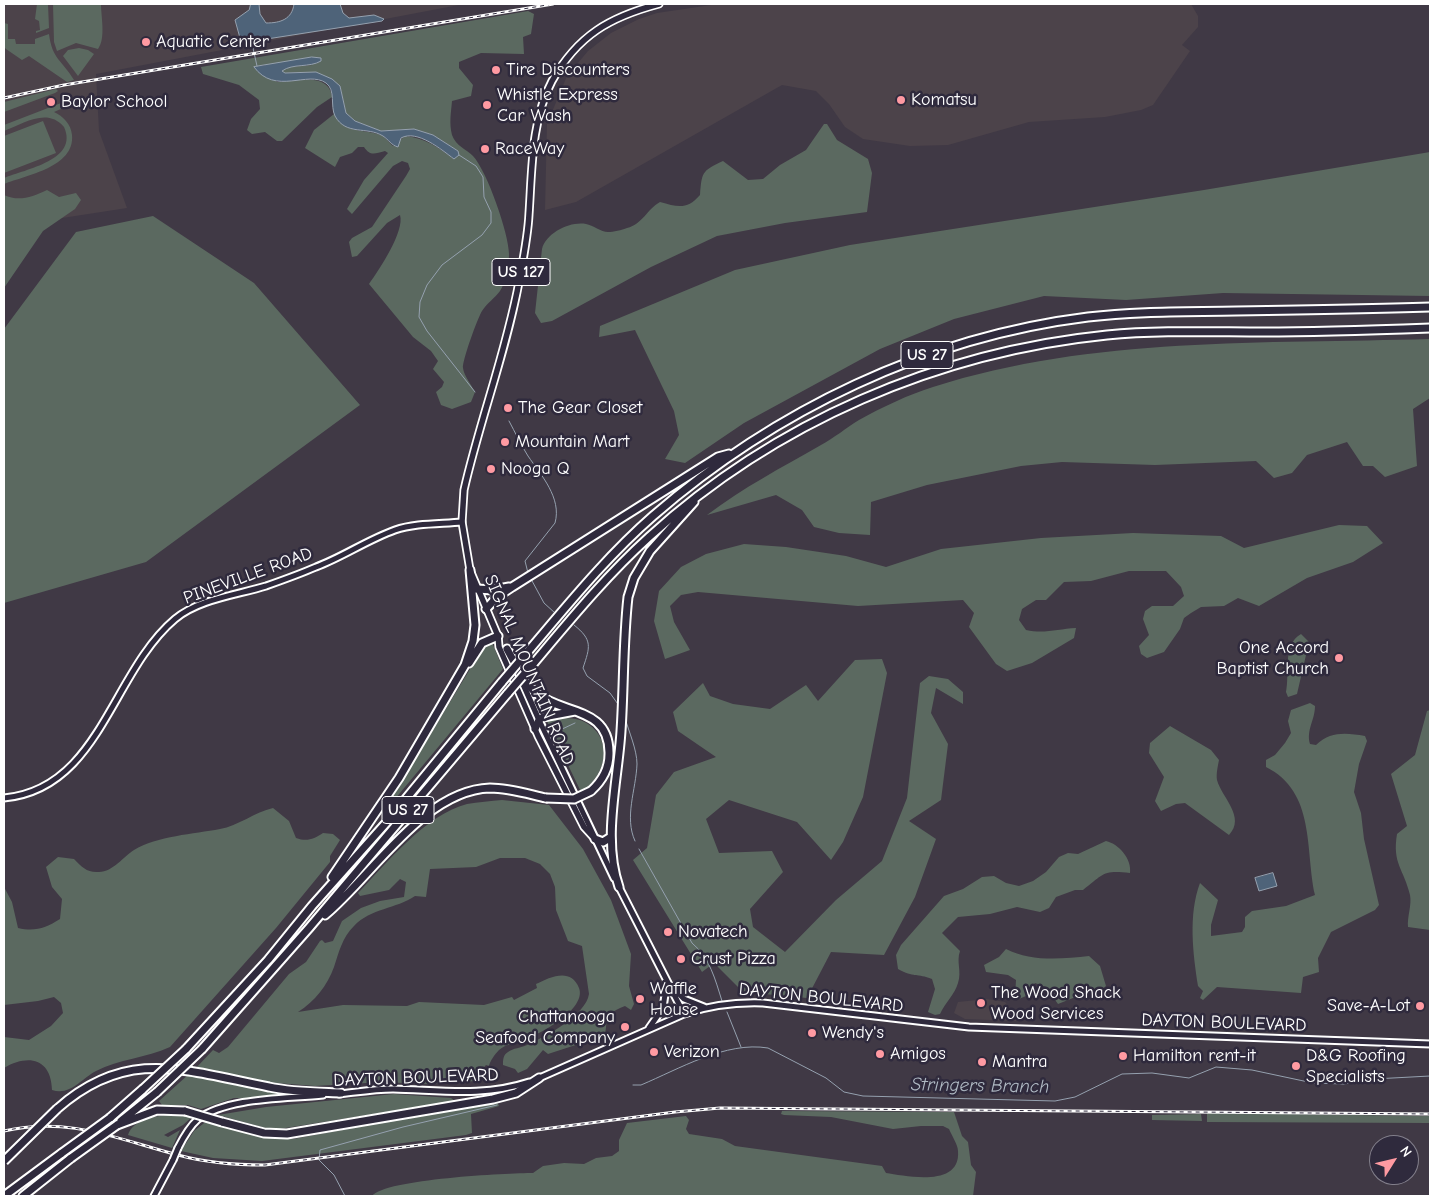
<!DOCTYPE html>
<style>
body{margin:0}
#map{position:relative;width:1434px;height:1200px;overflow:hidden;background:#403945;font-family:"Comic Neue",sans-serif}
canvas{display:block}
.frame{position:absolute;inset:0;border:5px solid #fff;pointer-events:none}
.north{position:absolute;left:1369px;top:1135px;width:50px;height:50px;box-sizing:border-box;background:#2f2a3d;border:1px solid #827f8b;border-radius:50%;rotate:54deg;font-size:14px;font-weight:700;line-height:20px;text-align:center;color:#fff}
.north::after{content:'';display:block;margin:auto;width:18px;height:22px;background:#ff9aa2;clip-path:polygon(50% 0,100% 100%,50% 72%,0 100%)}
</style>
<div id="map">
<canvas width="1434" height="1200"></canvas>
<div class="frame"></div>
<div class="north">N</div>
</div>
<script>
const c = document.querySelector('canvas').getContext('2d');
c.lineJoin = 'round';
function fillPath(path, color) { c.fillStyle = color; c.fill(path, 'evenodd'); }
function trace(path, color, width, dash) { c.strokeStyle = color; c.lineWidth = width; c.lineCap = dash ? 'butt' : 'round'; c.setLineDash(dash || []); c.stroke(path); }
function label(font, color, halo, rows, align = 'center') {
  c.font = font + ' "Comic Neue",sans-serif'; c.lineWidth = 5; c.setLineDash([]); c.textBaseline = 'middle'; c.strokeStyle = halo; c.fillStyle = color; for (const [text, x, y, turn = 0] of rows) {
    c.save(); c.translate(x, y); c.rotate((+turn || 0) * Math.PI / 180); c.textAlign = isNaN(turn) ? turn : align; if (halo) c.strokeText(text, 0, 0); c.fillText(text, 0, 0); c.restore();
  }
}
fillPath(new Path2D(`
 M4 4H464L96 74 99 131 127 208 4 227Z
 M718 4H1191L1198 16V27L1182 45 1190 51 1153 105 1141 110 1105 117 1029 122 948 145 910 146 863 139 845 127 829 104 816 91 782 85 576 202 545 210 547 124 567 76 588 51 611 33 639 19 657 13Z
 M987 999 1005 1002 1015 1014 1016 1021 965 1019 954 1013 958 1002Z`), '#4c434a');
fillPath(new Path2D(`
 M37 4H48L49 28 36 33V31L40 30 39 21 35 19Z
 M53 4H101C101 17 106 38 98 49L76 43 57 51 54 42Z
 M528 11 534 14 531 34 523 37 524 54 481 53 459 62V68L473 85 471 96 452 101C451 113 449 123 452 135 456 146 466 149 473 156 487 171 509 234 509 254 509 265 506 282 500 291 495 298 487 303 482 311 478 317 462 361 463 368 464 376 471 384 475 392L471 402 452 409 441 405 436 392 442 387 444 382 433 369 438 361 431 351 413 337 369 284C379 270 405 231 400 215L387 223 357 256 352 257 349 242 352 238 372 227 406 176 410 169 408 163 402 161 393 166 352 214 347 209 364 180 388 153 385 151C374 154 370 156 364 147H358L352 153 340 157 335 167 305 148 314 130 334 114C348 135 360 128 381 135 385 137 389 142 393 146L405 136C425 138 438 147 454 159L458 151 433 135 414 129 381 131 355 121 346 113 340 86 316 72 284 73 282 70 287 67 313 65H261L277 82C296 81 329 72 332 97L317 107 282 141H277L265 132 252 134 247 130 251 119 260 109 259 100 239 85 203 74 201 67Z
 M4 23 8 24V39H15L16 44H35V39L49 34C52 59 62 60 74 80L67 82 29 56 22 60 6 49 4 47Z
 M79 48 88 50 94 54 78 76 63 56 68 50Z
 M56 89 58 91 55 93 4 112V102Z
 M61 103 63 108 54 112C63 116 71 124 72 135 75 167 27 175 4 184V178C26 169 79 160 64 127 47 107 23 124 4 131V125Z
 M43 121 56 153 4 173V136Z
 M824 124H827L837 140 868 159 872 173 867 212 785 223 717 236 651 267 552 321 541 323 535 313 542 249C546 233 570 221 586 224 593 225 601 232 608 232 613 232 622 230 627 228 643 224 647 209 660 202 678 207 687 210 700 195 702 173 701 171 723 161L748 180 763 179 780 165 806 150Z
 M1430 152V296L1223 293 1126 300 1044 296 954 319 880 349 744 423 685 463 665 459 679 435 674 411 635 330 599 337 600 326 735 270 850 245 1204 190Z
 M47 190 59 197 76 193 81 200 75 209 43 231 4 288V195C19 202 32 197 47 190Z
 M153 216 254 283 360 405 146 562 4 603V329L76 232Z
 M1430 339V398L1413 409 1417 466 1385 477 1373 466H1363L1347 442 1307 455 1292 473 1274 478 1256 461 1155 465 1062 462 1021 466 927 485 871 502 870 535 839 533 814 527 802 510 776 495 707 515C744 487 781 468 821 445 834 438 846 428 859 420 880 408 910 394 933 387 1093 336 1264 344 1430 339Z
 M1339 525 1367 526 1383 543 1353 562 1307 578 1259 606 1238 598 1224 606 1201 607 1191 613 1184 618 1180 629 1164 652 1147 658 1141 654 1139 646 1149 635 1143 619 1145 611 1152 606H1173L1184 596 1181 587 1166 571H1129L1091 581 1064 582 1046 600H1036L1022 609 1019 620 1026 630C1044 634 1058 629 1076 628L1074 638 1032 663 1007 671 996 664 969 627 974 613 963 600 858 606 698 592 681 595 670 606 674 622 690 650 665 659 654 621 659 591 681 567 706 554 744 544 786 547 846 556 886 567 941 549 1041 538 1133 533 1221 536 1244 548Z
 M1301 634 1309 642 1297 694 1288 697 1286 692C1290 673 1282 645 1301 634Z
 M491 640 503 669 395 799 393 796 484 646Z
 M882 659 887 673 863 797 843 842 831 860 797 822 729 800 706 819 719 853 772 851 783 872 750 909 753 927 785 952 836 900 882 861 907 798 920 683 929 676 948 679 963 692V704L936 688 931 713 948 744 941 800 909 821 936 839 915 897 884 955 831 952 807 998 743 992 714 963 702 972 633 860 647 848 656 795 674 772 716 757 678 731 673 712 703 683 710 696 733 704 770 709 806 685 818 701 855 660Z
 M1310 703 1315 706C1315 720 1306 730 1310 744L1316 745C1331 731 1346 733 1365 736L1367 741 1359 764 1354 792 1361 813 1364 839 1379 905 1375 910 1331 932 1318 958 1319 972 1303 977 1301 993 1217 987 1203 1000 1200 998 1203 991 1198 986C1193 954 1188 915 1200 883L1218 900 1211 925V936L1242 932 1245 927V917L1252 911 1286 906 1315 895C1305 850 1316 792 1266 767V760L1275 755 1285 743 1291 733 1288 721 1291 710Z
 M1430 710V930L1408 927C1407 917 1412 905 1410 895 1404 869 1392 864 1397 834L1407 826 1391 774 1415 755 1427 711Z
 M554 718C566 718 578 717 588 724 615 742 604 778 581 792L547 721Z
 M1170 726 1211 750 1219 760C1218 765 1216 774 1217 780 1222 798 1246 817 1229 835L1185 803 1176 804 1161 811 1155 801 1164 777 1149 753 1150 743Z
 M502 800 549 805 583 849 611 900 631 954 629 986 634 1004 631 1010 625 1006C596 1017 613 1025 601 1040L593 1042 588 1041 548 1054 543 1050 527 1069 518 1073 515 1069 503 1065C503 1060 503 1055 508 1052 513 1048 521 1048 527 1045 545 1037 586 1015 589 994L582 946 568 941 556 910 555 887 550 874 540 864 525 858H500L476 867 430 869 426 897 415 896C396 909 371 908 354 926 342 938 339 952 334 967 327 986 315 1001 298 1012L343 1005 407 1006 419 1002 484 1005 512 997 514 1000 537 988 536 984C550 977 571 967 579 988 587 1009 540 1034 524 1040 516 1043 506 1044 499 1050 495 1054 490 1061 489 1066L486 1065 477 1075V1081L423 1084 383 1082 315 1086 263 1082 195 1069 213 1050 219 1053 228 1047 289 974 306 962 320 941 322 940 325 943 333 941 342 921 361 908 380 901 404 897 406 882 400 879 389 890 360 896 358 893C387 863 425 815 467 804 478 802 491 801 502 800Z
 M273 808 289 821 296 838C307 842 314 839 323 833L333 834 340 840 330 856V862L276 928 170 1047C146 1058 119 1059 96 1071 81 1079 70 1096 52 1090 51 1058 28 1054 4 1068V1037L29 1040 51 1026 63 1013 61 1003 54 997 38 1001 4 1005V887L12 902 18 928C35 932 46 928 60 919L62 899 52 887 46 867 58 857 74 859C82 867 87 873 99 872 113 872 124 856 134 850 157 836 194 834 220 829 238 826 255 812 273 808Z
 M1106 841C1119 844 1132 859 1130 873 1102 870 1104 874 1083 890H1075L1056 897 1049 908 1040 912 1017 907 990 914 958 917 942 933 960 951C956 962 962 971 958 983 955 994 945 1003 940 1014L935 1015 928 1012 935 989 932 979C917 973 914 978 898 969L896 955 901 945 944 896 963 889 982 877 994 876 1006 883 1019 886 1033 881 1046 872 1059 857 1068 853 1078 854Z
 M1006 949C1031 962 1062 959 1089 956L1100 966 1106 986 1094 995 1078 996 1058 1004 1046 987 1035 983 1026 996 1019 999 1015 997 1016 980 1008 975 986 972 984 965 999 957Z
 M189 1074 285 1093 257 1098H234L201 1109 188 1105H162L159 1101Z
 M394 1094 451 1098 455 1101 273 1130 218 1115 266 1107Z
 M497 1101 499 1106 471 1114 472 1133 466 1135 262 1161 213 1158 181 1151 194 1131 208 1120C238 1127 262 1140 293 1139Z
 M782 1111 954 1112 962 1136 968 1142 971 1165 976 1172 973 1196H372C385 1179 508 1173 533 1173L543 1166 564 1163 584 1164 596 1158 612 1156 619 1151V1140L627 1123 686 1116 689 1120 686 1129 689 1134 722 1139 735 1146 882 1166 886 1173C906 1176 961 1188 958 1151 958 1145 952 1136 949 1129L943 1126H921L893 1129 831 1117 784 1115 781 1114Z
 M1207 1113 1430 1116V1123L1207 1122Z
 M172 1114 193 1116 183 1125 164 1135 168 1137 180 1130 172 1148 128 1135C133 1119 157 1116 172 1114Z
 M1201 1114 1202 1121 1152 1120V1115Z`), '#5b6960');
const water = new Path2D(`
 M251 4H259L260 14 266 23C281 23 292 19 294 4H340L343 13 349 18 374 15 384 19 382 21 254 41 240 38 235 20 249 10Z
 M312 57 321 58V61C309 68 293 63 282 71L285 73 316 72 332 79 340 86 346 113 355 121 381 131 414 129 433 135 458 151 459 155 454 159C442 150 417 129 401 138L398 147C391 145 389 140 383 136 367 126 346 136 335 116 330 106 336 90 326 83 308 70 275 96 254 67Z
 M1273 873 1277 886 1259 891 1255 878Z`);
fillPath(water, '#4e6379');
trace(water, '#95a1af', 1);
trace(new Path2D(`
 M251 39 257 66
 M459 155 476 166 483 177 484 197 491 212V223L482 235 442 265 427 285 420 302 419 317 427 331 475 392
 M509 421C515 432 521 445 528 456 541 475 562 498 555 523L525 561 528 573
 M531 579 544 603 555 613
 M574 625C593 640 590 647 583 668L587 676 610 693 620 707
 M625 718C629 732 637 750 637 764 636 790 624 817 635 841
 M558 731 575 723
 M639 849 692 943C710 958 715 979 722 1001
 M727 1012 741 1047
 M633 1085H641C679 1069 726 1041 768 1048L826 1078 844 1092 863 1096 1055 1101 1075 1097 1122 1074 1152 1073 1189 1078 1216 1067 1252 1070 1313 1083 1344 1084 1374 1079 1430 1076
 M345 1196 334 1175 319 1160 320 1150 403 1127 497 1105`), '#95a1af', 1);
const secondary = new Path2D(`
 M539 720 614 878
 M4 798C100 789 111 673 175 619 199 599 237 595 266 586 283 580 300 574 316 567 343 557 367 540 395 530 415 523 440 524 462 522
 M618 885 684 1014
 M674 989 684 999 704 1007
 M649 1028 663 1008 667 981
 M537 1079 684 1014C711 1005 735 1002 763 1003L969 1027 1430 1044
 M339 1094C357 1092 375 1089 393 1089 440 1090 484 1097 529 1082
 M178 1148C183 1138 189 1127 198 1119 228 1097 287 1099 323 1095
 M154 1196 173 1160`);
const primary = new Path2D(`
 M519 675 539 720
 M595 839 584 827 538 736 499 647 498 636 470 570 462 522 464 490C480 420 506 352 519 282 523 260 528 236 529 214 532 171 531 120 552 81 578 35 610 17 659 4`);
const highway = new Path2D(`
 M477 589 493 590 509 587
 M486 609 497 597 512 587 718 457 729 454
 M507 649C515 663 523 682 536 693 562 715 610 706 609 754 609 769 602 781 591 791
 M525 655C566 607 606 557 653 516 775 410 927 337 1088 317 1137 311 1187 312 1236 311 1301 310 1366 309 1430 307
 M469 663 482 643 498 636
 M533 664C570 620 606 576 649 537 775 422 938 352 1107 335 1159 330 1212 332 1264 332 1319 332 1375 330 1430 328
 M535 729 539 720 543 717 575 711
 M595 839 603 842 611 837
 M332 877 399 778 465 665 473 641 475 625 470 570
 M619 887C602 839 618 781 621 731 624 686 623 641 628 597L634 578 650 551 694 502
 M325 915C373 875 424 790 490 788 509 788 528 794 546 798
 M186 1049 268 960 312 906 386 823 502 682
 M202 1049 309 928 508 693
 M57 1109C128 1046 186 1071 269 1087 292 1092 317 1092 341 1093
 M110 1118 143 1089
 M121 1121 157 1092
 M222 1122 264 1133 287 1134 493 1099 516 1093 539 1078
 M117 1125 157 1110 185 1111
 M4 1196 62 1153
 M23 1196 71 1158`);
trace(secondary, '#fff', 9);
trace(primary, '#fff', 9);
trace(highway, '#fff', 11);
trace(secondary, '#2f2a3d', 5);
trace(primary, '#2f2a3d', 5.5);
trace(highway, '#2f2a3d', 7);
const rail = new Path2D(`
 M4 98 64 85 553 4
 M4 1131C68 1116 117 1139 178 1155 207 1163 236 1165 265 1165L675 1112 720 1108 1430 1114`);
trace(rail, '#fff', 3);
trace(rail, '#2f2a3d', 1, [4]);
const secondaryBridge = new Path2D(`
 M173 1160 178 1148`);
const highwayBridge = new Path2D(`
 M502 682 525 655
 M508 693 533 664
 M546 798 574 799 591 791
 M143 1089 186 1049
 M157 1092 202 1049
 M185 1111 222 1122
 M62 1153 110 1118
 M71 1158 117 1125
 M4 1161 57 1109`);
trace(secondaryBridge, '#fff', 9, []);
trace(highwayBridge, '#fff', 11, []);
trace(secondaryBridge, '#2f2a3d', 5);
trace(highwayBridge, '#2f2a3d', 7);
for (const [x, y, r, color] of [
 [146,42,5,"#ff9aa2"],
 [496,70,5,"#ff9aa2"],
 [901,100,5,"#ff9aa2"],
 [51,102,5,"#ff9aa2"],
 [487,105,5,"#ff9aa2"],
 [485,149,5,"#ff9aa2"],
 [508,408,5,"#ff9aa2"],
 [505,442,5,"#ff9aa2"],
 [491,469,5,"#ff9aa2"],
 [1339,658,5,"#ff9aa2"],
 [668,932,5,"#ff9aa2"],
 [681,959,5,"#ff9aa2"],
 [640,999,5,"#ff9aa2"],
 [981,1003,5,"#ff9aa2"],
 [1420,1006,5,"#ff9aa2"],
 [625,1027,5,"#ff9aa2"],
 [812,1033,5,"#ff9aa2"],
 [654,1052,5,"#ff9aa2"],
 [880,1054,5,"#ff9aa2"],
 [1123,1056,5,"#ff9aa2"],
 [982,1062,5,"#ff9aa2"],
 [1296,1066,5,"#ff9aa2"]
]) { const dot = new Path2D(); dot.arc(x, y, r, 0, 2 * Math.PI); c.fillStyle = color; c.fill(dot); trace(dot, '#2f2a3d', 2); }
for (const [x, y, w] of [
 [521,272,58],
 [927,355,52],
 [408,810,52]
]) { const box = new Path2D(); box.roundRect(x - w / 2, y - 13.5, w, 27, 4); c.fillStyle = '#2f2a3d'; c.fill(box); trace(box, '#fff', 1); }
label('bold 16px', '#fff', null, [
 ["US 127",521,272],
 ["US 27",927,355],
 ["US 27",408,810]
]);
label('18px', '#fff', '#2f2a3d', [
 ["Aquatic Center",156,42],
 ["Tire Discounters",506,70],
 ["Whistle Express",497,95],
 ["Car Wash",497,116],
 ["Komatsu",911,100],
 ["Baylor School",61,102],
 ["RaceWay",495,149],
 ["The Gear Closet",518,408],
 ["Mountain Mart",515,442],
 ["Nooga Q",501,469],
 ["One Accord",1329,648,"right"],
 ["Baptist Church",1329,669,"right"],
 ["Novatech",678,932],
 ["Crust Pizza",691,959],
 ["Waffle",650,989],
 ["House",650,1010],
 ["The Wood Shack",991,993],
 ["Wood Services",991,1014],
 ["Save-A-Lot",1410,1006,"right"],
 ["Chattanooga",615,1017,"right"],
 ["Seafood Company",615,1038,"right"],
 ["Wendy's",822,1033],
 ["Verizon",664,1052],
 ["Amigos",890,1054],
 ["Hamilton rent-it",1133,1056],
 ["D&G Roofing",1306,1056],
 ["Specialists",1306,1077],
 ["Mantra",992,1062]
], 'left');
label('18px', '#fff', '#2f2a3d', [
 ["PINEVILLE ROAD",248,576,-20],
 ["SIGNAL MOUNTAIN ROAD",529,670,67],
 ["DAYTON BOULEVARD",821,998,6],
 ["DAYTON BOULEVARD",1224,1023,2],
 ["DAYTON BOULEVARD",416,1078,-2]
]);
label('italic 19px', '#afb9c3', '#2f2a3d', [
 ["Stringers Branch",980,1086,1]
]);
</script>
